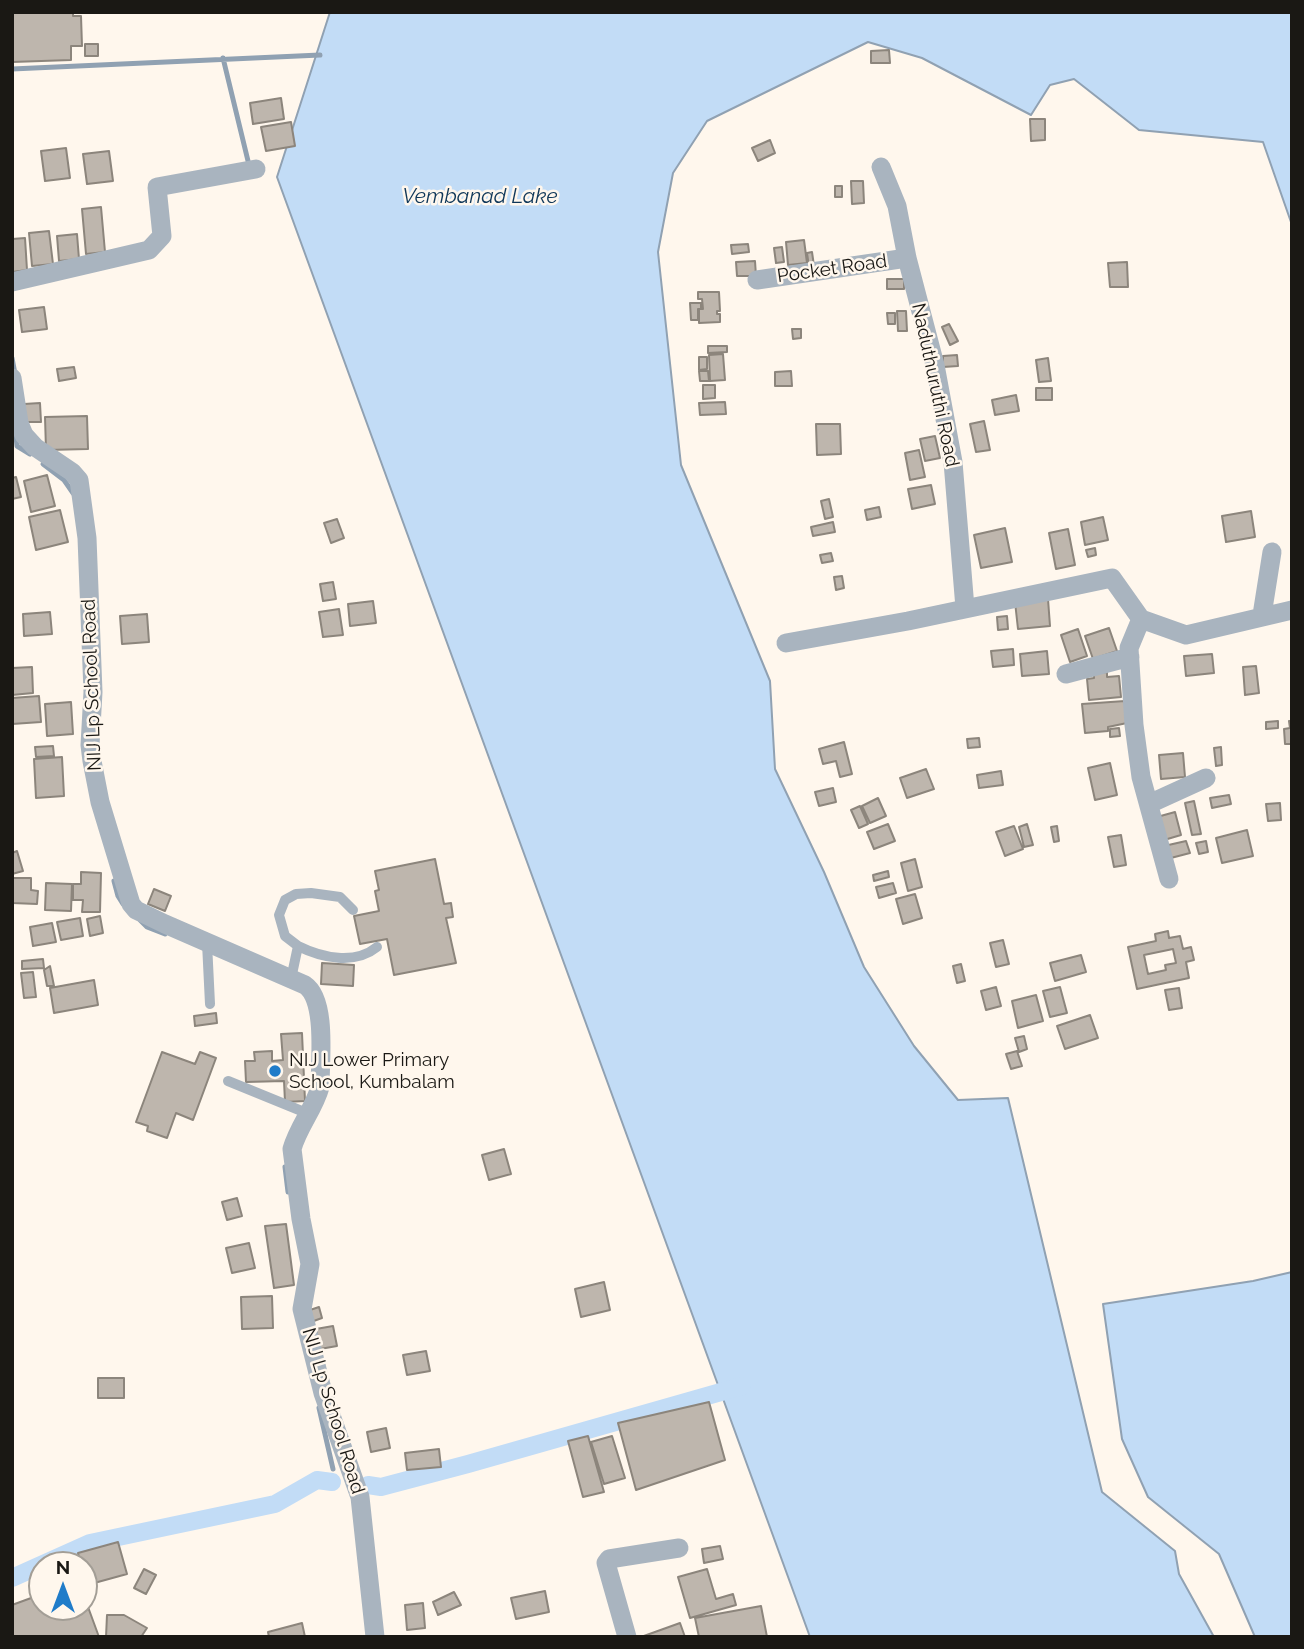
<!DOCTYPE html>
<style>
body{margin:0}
#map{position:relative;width:1304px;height:1649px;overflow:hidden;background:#fff7ed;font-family:Raleway,sans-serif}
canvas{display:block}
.frame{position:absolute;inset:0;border:14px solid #1a1814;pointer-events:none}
.north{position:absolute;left:28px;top:1551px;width:70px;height:70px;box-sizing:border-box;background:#fff7ed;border:2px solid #a39e96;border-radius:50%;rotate:0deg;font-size:19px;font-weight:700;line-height:28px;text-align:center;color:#1a1814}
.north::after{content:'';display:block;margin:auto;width:24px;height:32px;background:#207cc9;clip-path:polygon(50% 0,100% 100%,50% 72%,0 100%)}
</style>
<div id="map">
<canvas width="1304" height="1649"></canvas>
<div class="frame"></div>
<div class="north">N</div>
</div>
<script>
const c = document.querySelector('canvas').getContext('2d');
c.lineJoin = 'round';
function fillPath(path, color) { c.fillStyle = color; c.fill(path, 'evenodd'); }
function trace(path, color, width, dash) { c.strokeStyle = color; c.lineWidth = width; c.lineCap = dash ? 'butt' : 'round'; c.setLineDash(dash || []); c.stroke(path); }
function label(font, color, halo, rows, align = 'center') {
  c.font = font + ' Raleway,sans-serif'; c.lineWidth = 5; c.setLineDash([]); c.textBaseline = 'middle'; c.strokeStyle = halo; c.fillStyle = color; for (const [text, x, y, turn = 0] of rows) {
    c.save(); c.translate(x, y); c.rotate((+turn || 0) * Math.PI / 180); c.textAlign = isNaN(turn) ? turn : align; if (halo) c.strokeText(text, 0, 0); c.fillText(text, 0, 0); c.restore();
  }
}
const water = new Path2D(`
 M330 12H1292V225L1263 142 1139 130 1074 79 1050 85 1031 115 922 58 868 42 707 121 673 173 658 252 681 465 770 681 775 769 824 872 864 967 914 1046 958 1100 1008 1098 1102 1492 1175 1551 1179 1574 1214 1637H810L277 177Z
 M1292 1272V1637H1255L1219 1554 1148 1497 1122 1439 1103 1304 1253 1281Z`);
fillPath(water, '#c2dcf6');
trace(water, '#90a1b2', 2);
trace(new Path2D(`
 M223 58 249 165H246
 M12 69 320 55
 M12 358 15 374
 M16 436 17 446 30 454
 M43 464 64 480 73 493
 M114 881 118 896 123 904
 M140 920 147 927 165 934
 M285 1167 288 1192
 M319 1408 333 1469`), '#90a1b2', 5);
trace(new Path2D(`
 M368 1485 381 1487 468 1464 742 1386
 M12 1578 90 1543 275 1504 317 1480 332 1482`), '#c2dcf6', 18);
const building = new Path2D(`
 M12 12H73V16H81L82 46H71V60L12 62Z
 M85 44H98V56H85Z
 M889 50 890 63H871V51Z
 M281 98 284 119 253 124 250 103Z
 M1030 119H1045V140L1031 141Z
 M291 122 295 146 266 151 261 127Z
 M770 140 775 153 758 161 752 148Z
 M66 148 70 178 45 181 41 151Z
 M109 151 113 181 87 184 83 154Z
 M851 181H863L864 203 852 204Z
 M835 186H842V197H835Z
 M101 207 105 252 86 254 82 209Z
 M49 231 53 264 32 266 29 233Z
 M77 234 79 259 59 261 57 236Z
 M25 238 27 270 12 272V239Z
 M804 240 807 263 788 265 786 242Z
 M748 244 749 252 732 254 731 245Z
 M782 247 784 262 776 263 774 248Z
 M812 252 814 266 809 267 807 253Z
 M755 261 756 276H737L736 262Z
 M1127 262 1128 287H1110L1108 263Z
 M887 279H904V289H887Z
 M698 292H719L720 311H717V314H720V322L699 323V309H703L702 299H698Z
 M690 303H701V309H698V320H691Z
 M44 307 47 329 22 332 19 310Z
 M897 311H906L907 331H898Z
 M887 313H895V324H888Z
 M949 324 958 341 950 345 942 327Z
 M792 329H801V338L793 339Z
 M708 346H727V352L708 353Z
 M723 354 725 380 710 381 709 355Z
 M957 355 958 366 943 367V356Z
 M699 357H707V369L699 370Z
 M1048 358 1051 381 1039 382 1036 360Z
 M74 367 76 378 59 381 57 369Z
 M699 371H708L709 381H700Z
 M791 371 792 386H775V372Z
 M703 385H715V398L703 399Z
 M1036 388H1052V400H1036Z
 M1016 395 1019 411 995 415 992 400Z
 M725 402 726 414 700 415 699 403Z
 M40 403 41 422H25L24 404Z
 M87 416 88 449 46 450 45 417Z
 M984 421 990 450 976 452 970 424Z
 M816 424H840L841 454 817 455Z
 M935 436 940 458 925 461 920 439Z
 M919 450 925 477 910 480 905 453Z
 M47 475 55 506 31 512 24 481Z
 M16 477 21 497 12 499V478Z
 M931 485 935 504 912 509 908 489Z
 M829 499 833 517 825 519 821 501Z
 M879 507 881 517 867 520 865 510Z
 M60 510 68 542 36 550 29 517Z
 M1251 511 1255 537 1226 542 1222 516Z
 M1103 517 1108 540 1085 545 1081 522Z
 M337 519 344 538 331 543 324 523Z
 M833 522 835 532 813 536 811 527Z
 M1005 528 1012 562 981 568 974 535Z
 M1068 529 1075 565 1056 569 1049 533Z
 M1095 548 1096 555 1088 557 1086 550Z
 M831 553 833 561 822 563 820 555Z
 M842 576 844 588 836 590 834 577Z
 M333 582 336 599 323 601 320 584Z
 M1048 599 1050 626 1018 629 1015 602Z
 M373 601 376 623 350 626 348 604Z
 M339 609 343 635 323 637 319 612Z
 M50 612 52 634 24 636 23 614Z
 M147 614 149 642 122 644 120 616Z
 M1007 616 1008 629 998 630 997 617Z
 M1109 628 1117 651 1093 659 1085 636Z
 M1078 629 1087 656 1070 662 1061 635Z
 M1013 649 1014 665 993 667 991 651Z
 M1047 651 1049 674 1022 676 1020 654Z
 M1212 654 1214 673 1186 676 1184 656Z
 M1256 666 1259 693 1245 695 1243 667Z
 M32 667 33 693 12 695V668Z
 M1107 672V677L1119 676 1121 697 1089 700 1087 679 1094 678V673Z
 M39 696 41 722 12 724V698Z
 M1125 701 1127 723 1108 727V731L1085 733 1082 704Z
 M71 702 73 734 47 736 45 704Z
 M1278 721V728L1266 729V722Z
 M1289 721H1292V744H1285L1284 729 1290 728Z
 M1119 728 1120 736 1110 737V729Z
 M979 738 980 747 968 748 967 739Z
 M844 742 852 774 840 777 836 761 823 764 819 749Z
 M53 746 54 756 36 757 35 747Z
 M1221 747 1222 765 1216 766 1214 748Z
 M1183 753 1185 777 1161 779 1159 755Z
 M62 757 64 796 36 798 34 759Z
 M1110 763 1117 795 1095 800 1088 768Z
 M926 769 934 789 907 798 900 778Z
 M1001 771 1003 785 979 788 977 775Z
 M833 788 836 802 819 806 815 792Z
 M1229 795 1231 804 1212 808 1210 798Z
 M878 798 886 816 870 823 862 806Z
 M1194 801 1201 834 1192 835 1185 803Z
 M1280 803 1281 820 1268 821 1266 804Z
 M860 806 868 824 859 828 851 810Z
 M1175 812 1181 835 1164 840 1157 817Z
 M888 824 895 841 874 849 867 832Z
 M1027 824 1033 845 1024 847 1019 827Z
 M1014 826 1023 849 1005 856 996 832Z
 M1057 826 1059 841 1054 842 1051 827Z
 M1247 830 1253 856 1222 863 1216 838Z
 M1121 835 1126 865 1114 867 1108 837Z
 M1186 841 1190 853 1167 859 1164 846Z
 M1206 841 1208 852 1199 854 1196 843Z
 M17 851 23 871 12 874V853Z
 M435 859 444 904 451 903 453 917 446 918 456 963 394 975 387 939 360 944 354 916 379 911 375 891 379 890 375 871Z
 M915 859 922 887 908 891 901 863Z
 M888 871 889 877 874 881 873 875Z
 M81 872 101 873 100 912H82L83 900H73V884H81Z
 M12 878H31V890L38 891 37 904 12 903Z
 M46 883 72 884 71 911 45 910Z
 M893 883 896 893 879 898 876 887Z
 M154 889 171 896 165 911 148 904Z
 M915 894 922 918 903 924 896 899Z
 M100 916 103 933 90 936 87 919Z
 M80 918 83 936 61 940 57 922Z
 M52 923 56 942 33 946 30 927Z
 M1168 931 1169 938 1180 936 1183 949 1191 947 1194 960 1186 962 1189 978 1137 989 1128 947 1156 941 1155 934ZM1173 949 1176 963 1165 965 1166 970 1148 974 1144 955Z
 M1003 940 1009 964 996 967 990 943Z
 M1081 955 1086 972 1055 981 1050 963Z
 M43 959 44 968 22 969V961Z
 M322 963 354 965 353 986 321 984Z
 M961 964 965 981 957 983 953 966Z
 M50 966 54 986H47L44 970Z
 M33 972 36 997 24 998 21 973Z
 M94 980 98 1005 54 1013 50 988Z
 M996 987 1001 1006 986 1010 981 991Z
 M1060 987 1067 1013 1050 1017 1043 991Z
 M1179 988 1182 1008 1169 1010 1165 990Z
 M1036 995 1043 1021 1018 1028 1012 1001Z
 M216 1013 217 1023 195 1026 194 1016Z
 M1090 1015 1098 1038 1065 1049 1057 1026Z
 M302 1033 305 1101 285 1102 284 1081 246 1082 245 1061H255L254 1052 272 1051V1061L283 1060 281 1034Z
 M1024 1036 1027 1049 1019 1052 1015 1038Z
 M1017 1051 1022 1066 1011 1069 1006 1054Z
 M162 1052 195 1064 200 1052 216 1058 193 1120 176 1113 167 1138 147 1131 148 1126 136 1122Z
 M504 1149 511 1174 489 1180 482 1155Z
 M237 1198 242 1216 227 1220 222 1202Z
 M286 1224 294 1285 274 1288 265 1226Z
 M249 1243 255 1268 232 1273 226 1248Z
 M604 1282 610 1310 581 1317 575 1289Z
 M272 1296 273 1328 242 1329 241 1297Z
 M319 1307 322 1318 311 1322 307 1311Z
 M333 1326 337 1346 320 1349 316 1329Z
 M426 1351 430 1371 407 1375 403 1355Z
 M98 1378H124V1398H98Z
 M709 1402 725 1460 636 1490 618 1423Z
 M386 1428 390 1448 371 1452 367 1432Z
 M588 1436 604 1492 583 1497 568 1441Z
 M612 1436 625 1478 604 1484 591 1442Z
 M439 1449 441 1467 407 1470 405 1453Z
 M118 1542 127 1574 87 1585 84 1565H81L78 1553Z
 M720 1546 723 1559 704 1563 702 1549Z
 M144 1569 156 1575 146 1594 134 1588Z
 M707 1569 716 1599 733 1594 736 1605 690 1618 678 1577Z
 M545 1591 549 1612 516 1619 511 1598Z
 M454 1592 461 1605 438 1615 433 1602Z
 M42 1594V1607H84V1596L99 1637H12V1605Z
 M423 1603 425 1628 407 1630 405 1605Z
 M761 1606 767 1637H699L695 1618Z
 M107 1615H124L147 1628 141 1637H106Z
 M302 1623 305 1637H269L268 1632Z
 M680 1623 685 1637H641Z`);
fillPath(building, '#beb6ad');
trace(building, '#8c857c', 2);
trace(new Path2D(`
 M207 943 210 1004
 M298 946C322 958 355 965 377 947
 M291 979 298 946 285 936 279 915 285 900 296 894 311 893 340 897 353 910
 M228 1081 309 1114`), '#a9b4bf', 10);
trace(new Path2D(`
 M881 167 897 206 907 258 935 365 953 462 965 608
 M757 280 907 258
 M12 282 149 250 162 236 157 187 256 169
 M12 378 19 423 24 435 35 447 72 472 79 480 87 538 93 692 90 745 92 761 100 802 131 904 136 910 165 924 305 985C327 1000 320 1061 320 1087 314 1109 298 1127 292 1149L301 1219 310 1264 302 1309 323 1393 360 1497 375 1637
 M1262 615 1272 552
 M1141 619 1129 648 1134 725 1141 777 1169 879
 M786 643 908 621 1112 578 1141 619 1186 635 1292 610
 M1066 674 1130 657
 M1149 804 1206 778
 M627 1637 606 1563 609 1559 679 1548`), '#a9b4bf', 19);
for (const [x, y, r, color] of [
 [275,1071,7,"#207cc9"]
]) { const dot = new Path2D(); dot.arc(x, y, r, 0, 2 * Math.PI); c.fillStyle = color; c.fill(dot); trace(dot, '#fff7ed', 2.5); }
label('19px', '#1a1814', '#fff7ed', [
 ["Pocket Road",832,269,-8],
 ["Naduthuruthi Road",935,385,78],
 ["NIJ Lp School Road",92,685,-92],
 ["NIJ Lp School Road",333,1411,73]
]);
label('19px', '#1a1814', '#fff7ed', [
 ["NIJ Lower Primary",289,1060],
 ["School, Kumbalam",289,1082]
], 'left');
label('italic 21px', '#0f3759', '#fff7ed', [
 ["Vembanad Lake",480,197]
]);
</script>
